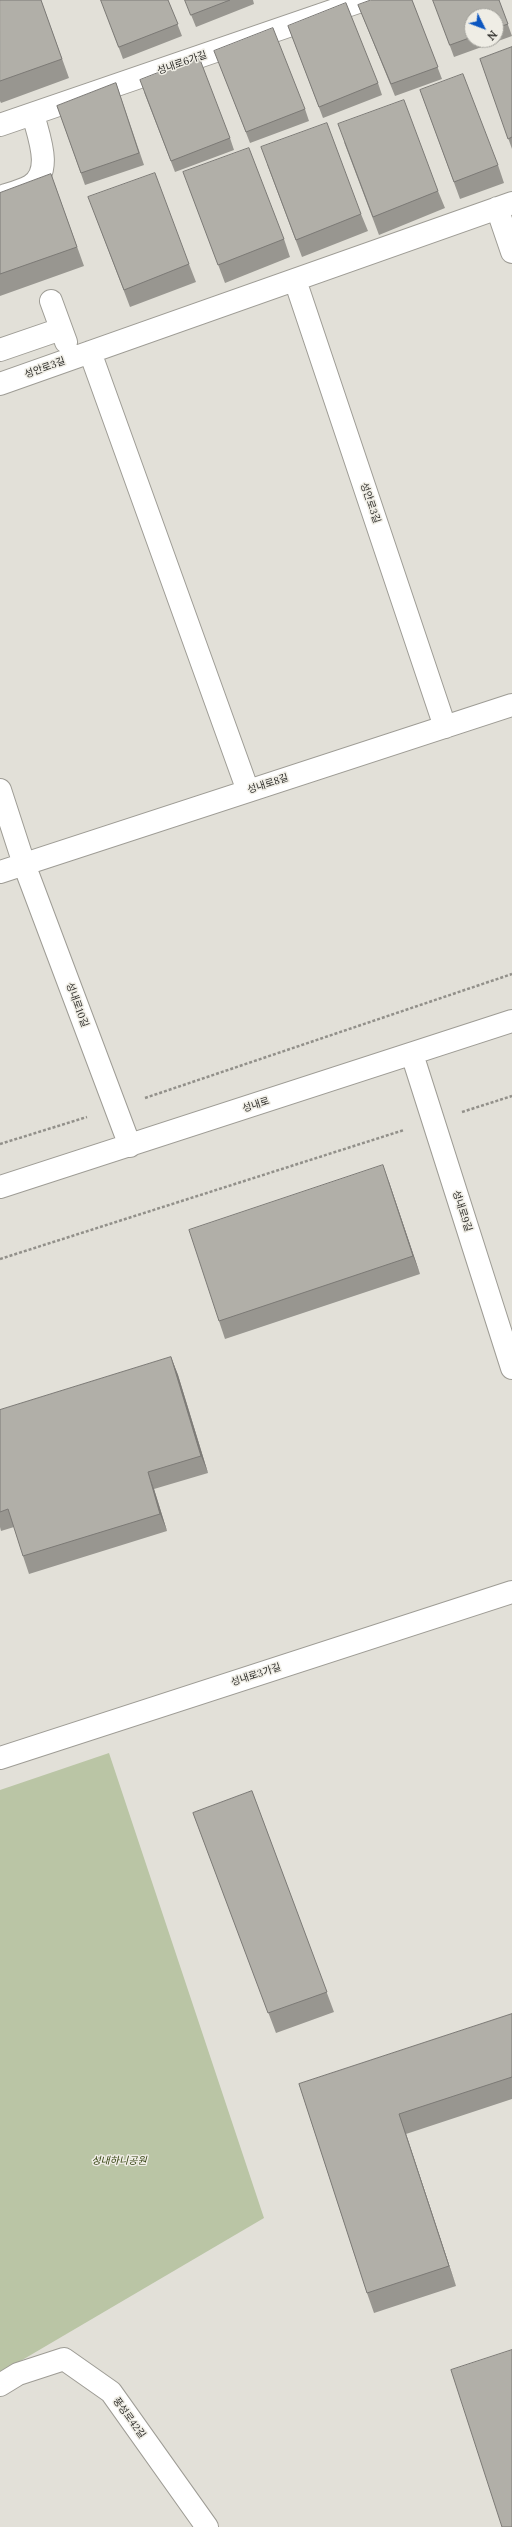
<!DOCTYPE html>
<meta charset="utf-8">
<style>
body{margin:0}
#map{position:relative;width:512px;height:2527px;overflow:hidden;background:#e2e0d8;font-family:Lora,serif}
canvas{display:block}
.north{position:absolute;left:464px;top:8px;width:40px;height:40px;box-sizing:border-box;background:#efede5;border:1px solid #a2a19b;border-radius:50%;rotate:132deg;font-size:11px;font-weight:700;line-height:16px;text-align:center;color:#2f2e2b}
.north::after{content:'';display:block;margin:auto;width:14px;height:18px;background:#0c56c0;clip-path:polygon(50% 0,100% 100%,50% 72%,0 100%)}
</style>
<div id="map">
<canvas width="512" height="2527"></canvas>
<div class="north">N</div>
</div>
<script>
const c = document.querySelector('canvas').getContext('2d');
c.lineJoin = 'round';
function fillPath(path, color) { c.fillStyle = color; c.fill(path, 'evenodd'); }
function trace(path, color, width, dash) { c.strokeStyle = color; c.lineWidth = width; c.lineCap = dash ? 'butt' : 'round'; c.setLineDash(dash || []); c.stroke(path); }
function label(font, color, halo, rows, align = 'center') {
  c.font = font + ' Lora,"Noto Sans KR",serif'; c.lineWidth = 3; c.setLineDash([]); c.textBaseline = 'middle'; c.strokeStyle = halo; c.fillStyle = color; for (const [text, x, y, turn = 0] of rows) {
    c.save(); c.translate(x, y); c.rotate((+turn || 0) * Math.PI / 180); c.textAlign = isNaN(turn) ? turn : align; if (halo) c.strokeText(text, 0, 0); c.fillText(text, 0, 0); c.restore();
  }
}
fillPath(new Path2D(`
 M109 1753 264 2218 0 2373V1790Z`), '#bac5a5');
const minor = new Path2D(`
 M0 125 364 0
 M0 197C9 194 21 191 30 186 54 172 38 135 33 114
 M497 208 512 252
 M295 280 445 727
 M51 301 66 342
 M0 350 61 329
 M90 352 248 791
 M0 384 512 203
 M0 790 24 864 130 1146
 M0 872 512 705
 M412 1054 512 1368
 M0 1187 512 1021
 M0 1758 512 1592
 M0 2385 18 2374 64 2359 111 2392 207 2527`);
trace(minor, '#9e9c95', 24);
trace(new Path2D(`
 M145 1098 512 974
 M462 1112 512 1096
 M0 1144 87 1117
 M0 1259 404 1130`), '#92908a', 2.5, [3, 2]);
trace(minor, '#fff', 22);
fillPath(new Path2D(`
 M0 0H41L69 78 1 103 0 101Z
 M101 0H168L182 36 123 59Z
 M185 0H253L254 4 196 27Z
 M412 0 442 79 395 96 358 5Z
 M433 0H499L512 36 454 57ZM472 16H496V40H472Z
 M288 26 378 83 382 95 323 118Z
 M512 47V149L480 59Z
 M219 63 305 109 309 121 250 143Z
 M116 83 144 165 85 185 57 106Z
 M420 90 498 165 504 183 460 199Z
 M144 92 230 138 234 150 175 172Z
 M344 142 438 191 445 208 379 235Z
 M267 164 361 214 368 231 302 257Z
 M51 174 84 266 0 296V193Z
 M190 190 284 239 290 257 225 283Z
 M95 215 189 264 196 282 130 307Z
 M389 1182 420 1274 225 1339 219 1321Z
 M171 1357 178 1375 208 1473 154 1489 167 1531 29 1574 23 1556 14 1527 1 1531 0 1527V1410Z
 M252 1791 334 2012 276 2033 193 1813Z
 M512 2014V2099L406 2134 456 2286 374 2313 367 2293 299 2084Z`), '#989690');
fillPath(new Path2D(`
 M383 1165 389 1182 420 1274 413 1256Z
 M171 1357 178 1375 208 1473 201 1456Z
 M148 1472 154 1489 167 1531 160 1514Z
 M399 2114 406 2134 456 2286 449 2266Z`), '#7c7a76');
const building = new Path2D(`
 M0 0H41L62 59 0 81Z
 M101 0H168L178 24 119 47Z
 M185 0H230L191 15Z
 M371 0H412L438 67 391 84 358 5Z
 M433 0H499L508 24 496 28V16H472V37L450 45Z
 M346 3 378 83 319 107 288 26Z
 M273 28 305 109 246 132 214 51Z
 M512 47V137L508 139 480 59Z
 M199 57 230 138 171 161 140 80Z
 M463 74 498 165 454 182 420 90Z
 M116 83 139 153 81 173 57 106Z
 M404 100 438 191 373 217 338 124Z
 M327 123 361 214 296 240 261 147Z
 M249 148 284 239 218 265 183 172Z
 M155 173 189 264 124 290 88 197Z
 M51 174 77 247 0 274V193Z
 M383 1165 413 1256 219 1321 189 1230Z
 M171 1357 201 1456 148 1472 160 1514 23 1556 8 1509 0 1512V1410Z
 M252 1791 327 1992 268 2013 193 1813Z
 M512 2014V2077L399 2114 449 2266 367 2293 299 2084Z
 M512 2350V2527H502L451 2370Z`);
fillPath(building, '#b1afa8');
trace(building, '#7c7a76', 1);
label('10px', '#2f2e2b', '#efede5', [
 ["성내로6가길",182,63,-19],
 ["성안로3길",45,368,-20],
 ["성안로3길",370,503,71],
 ["성내로8길",268,784,-18],
 ["성내로10길",77,1005,70],
 ["성내로",256,1105,-18],
 ["성내로9길",462,1211,72],
 ["성내로3가길",256,1675,-18],
 ["풍성로42길",129,2418,54]
]);
label('italic 10px', '#313f0c', '#efede5', [
 ["성내하니공원",119,2161]
]);
</script>
